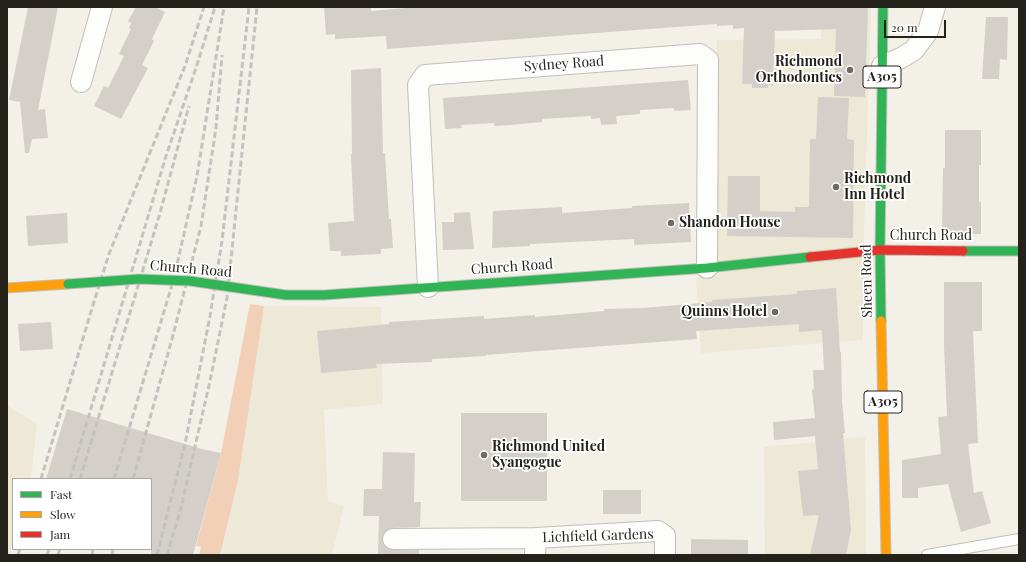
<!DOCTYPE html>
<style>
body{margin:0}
#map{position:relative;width:1026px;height:562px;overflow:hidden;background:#f3f0e7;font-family:"Playfair Display",serif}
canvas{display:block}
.frame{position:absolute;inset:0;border:8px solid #25221c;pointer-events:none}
.legend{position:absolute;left:12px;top:478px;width:140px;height:72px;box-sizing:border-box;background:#fff;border:1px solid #a8a7a4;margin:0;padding:5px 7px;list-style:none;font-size:12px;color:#25221c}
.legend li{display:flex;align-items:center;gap:8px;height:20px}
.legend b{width:20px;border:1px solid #a8a7a4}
.scale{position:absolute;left:884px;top:20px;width:62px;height:18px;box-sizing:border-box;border:2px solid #25221c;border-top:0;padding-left:5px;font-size:12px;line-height:14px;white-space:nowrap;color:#25221c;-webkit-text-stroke:3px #fff;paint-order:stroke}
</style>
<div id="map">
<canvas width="1026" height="562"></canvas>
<div class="frame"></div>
<ul class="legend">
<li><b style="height:5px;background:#30b455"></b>Fast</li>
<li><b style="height:5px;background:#ff9f0a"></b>Slow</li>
<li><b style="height:5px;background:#e5322d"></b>Jam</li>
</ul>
<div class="scale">20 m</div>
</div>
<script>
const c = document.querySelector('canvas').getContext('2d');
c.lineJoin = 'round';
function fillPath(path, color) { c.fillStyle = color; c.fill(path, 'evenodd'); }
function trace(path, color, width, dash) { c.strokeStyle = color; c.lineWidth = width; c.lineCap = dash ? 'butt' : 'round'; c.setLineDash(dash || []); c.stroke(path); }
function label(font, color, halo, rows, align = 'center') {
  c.font = font + ' "Playfair Display",serif'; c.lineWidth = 3.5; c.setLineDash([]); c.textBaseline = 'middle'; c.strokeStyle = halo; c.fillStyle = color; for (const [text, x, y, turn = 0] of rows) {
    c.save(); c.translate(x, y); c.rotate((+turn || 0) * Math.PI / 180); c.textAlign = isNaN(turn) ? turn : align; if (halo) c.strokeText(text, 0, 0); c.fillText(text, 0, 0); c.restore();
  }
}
fillPath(new Path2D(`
 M821 7H871L864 227 863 340 701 353 696 281 717 238V40L821 39Z
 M264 306 381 307 383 404 324 410 328 501 344 506 332 555H220L238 481Z
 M7 405 37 424 31 479H13V541L9 555H7Z
 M865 437 866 555H765L764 447Z`), '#eee8d6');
fillPath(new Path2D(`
 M250 304 264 306 238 481 220 555H199L201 547 196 546 221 453Z`), '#f2cfb7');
fillPath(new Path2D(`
 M28 7H58L38 110 45 109 48 138 32 139 29 153H25L20 102 9 100Z
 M136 7H155L165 12 152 39 154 41 142 65 148 68 121 119 94 106 104 86 108 88 124 56 119 54 131 29 129 28 131 23 128 21Z
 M324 7H371V11L418 7H868L865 97 834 96 836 29 775 31 773 85H768V88H752V84H742L744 28 733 29V25L717 26V24L662 28 387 49 386 36 335 39V34L326 35Z
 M986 17H1008L1007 60 1000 59 999 79H982Z
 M381 68 383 153H385L389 219H391L393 248 381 249V254L341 256V251H330L328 223 354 221 351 154H352L351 70Z
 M688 80 691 110 674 111V108L640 110V114L616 116 617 124 601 125 600 118 591 119V116L542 119V122L511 125 494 126V123L461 125 462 128 445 129 443 98Z
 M818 97 849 98 847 139 854 140 853 238 727 236 728 176H760V211L795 212V207H809L810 139H816Z
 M945 130H981V165H979V202H981V234H942L943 168H945Z
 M689 203 691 242 634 245V239L530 244V246L492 248 493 211 562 207V213L632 208V206Z
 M470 212 474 249 443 250 442 222H454V213Z
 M67 213 68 243 28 246 26 216Z
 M944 282H982V331H973L978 443 968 444 974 493 982 491 991 523 961 532 948 484 918 488V498H902V460L941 454 938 417 947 416 944 347Z
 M836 288 840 352H841L842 401 845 433H843L851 530 846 555H810L819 515 803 516 798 471 818 469 815 436 774 440 773 422 815 418 812 390 814 389 813 370H824L822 330 799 332V324L696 331 697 339 486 355V356L432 359V362L376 364 377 368 321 373 317 331 389 324V322L484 316V319L535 315V317L604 311V309L643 308 712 302V300L797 294V291Z
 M51 322 53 349 20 351 18 324Z
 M67 409 202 449 221 453 193 555H151V479H46Z
 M461 413H547V501H461Z
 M383 452 415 453 414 502H421L420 527 393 528 388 529 383 534 382 539 383 544 387 549 393 550H419V555H378L379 516H363L364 489H382Z
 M603 490H641V514H603Z
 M691 539 748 540V555H691Z`), '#d4d0c9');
const lane = new Path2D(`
 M927 555 1019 539`);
const street = new Path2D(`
 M882 66 901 58 914 50 928 31 935 7
 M81 82 102 7
 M428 287 418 85 425 75 700 54 708 60 707 268
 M536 538 658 531 665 536V555
 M393 539 536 538 535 555`);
const fast = new Path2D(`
 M963 251H1019
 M286 295H324L707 268 810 257
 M881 321 880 250 883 7`);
const slow = new Path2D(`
 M7 288 68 284
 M881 321 886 555`);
const jam = new Path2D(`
 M810 257 880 250 963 251`);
trace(lane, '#c2bfb8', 12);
trace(street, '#c2bfb8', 22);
trace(fast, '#c2bfb8', 11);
trace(slow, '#c2bfb8', 11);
trace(jam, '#c2bfb8', 11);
trace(lane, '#fdfdfb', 10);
trace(street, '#fdfdfb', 20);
trace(fast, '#30b455', 9);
trace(slow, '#ff9f0a', 9);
trace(jam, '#e5322d', 9);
trace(new Path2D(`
 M41 479 93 305 109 254 185 66 204 7
 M70 479 166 156 196 68 215 7
 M80 479 160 213 189 106
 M114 479 174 278 197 176 224 7
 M133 479 172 339 201 226 216 128 222 55
 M18 555 20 549
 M47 555 49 549
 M58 555 60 549
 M92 555 93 549
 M112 555 113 549
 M157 555 185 444 210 316 222 241 249 7
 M167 555 181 508 210 381 227 298 257 7`), '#c3c2c0', 3, [6, 3]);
const fastBridge = new Path2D(`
 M68 284 139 279 190 281 286 295`);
trace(fastBridge, '#c2bfb8', 11, []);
trace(fastBridge, '#30b455', 9);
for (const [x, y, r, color] of [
 [850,70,4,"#6d6a63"],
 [836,187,4,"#6d6a63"],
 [671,223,4,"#6d6a63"],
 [775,312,4,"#6d6a63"],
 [484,455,4,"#6d6a63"]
]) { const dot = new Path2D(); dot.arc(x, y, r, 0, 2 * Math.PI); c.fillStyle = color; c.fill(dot); trace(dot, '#fff', 1.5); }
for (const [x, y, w] of [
 [882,77,38],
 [883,402,38]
]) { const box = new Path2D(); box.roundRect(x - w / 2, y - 11, w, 22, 3); c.fillStyle = '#fff'; c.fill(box); trace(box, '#25221c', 1); }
label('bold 13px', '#25221c', null, [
 ["A305",882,77],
 ["A305",883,402]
]);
label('bold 14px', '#25221c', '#fff', [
 ["Richmond",842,62,"right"],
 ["Orthodontics",842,78,"right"],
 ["Richmond",844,179],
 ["Inn Hotel",844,195],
 ["Shandon House",679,223],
 ["Quinns Hotel",767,312,"right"],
 ["Richmond United",492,447],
 ["Syangogue",492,463]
], 'left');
label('14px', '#25221c', '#fff', [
 ["Sydney Road",564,64,-4],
 ["Church Road",931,236],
 ["Church Road",512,267,-4],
 ["Church Road",191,269,5],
 ["Sheen Road",867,281,-91],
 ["Lichfield Gardens",598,536,-2]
]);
</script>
